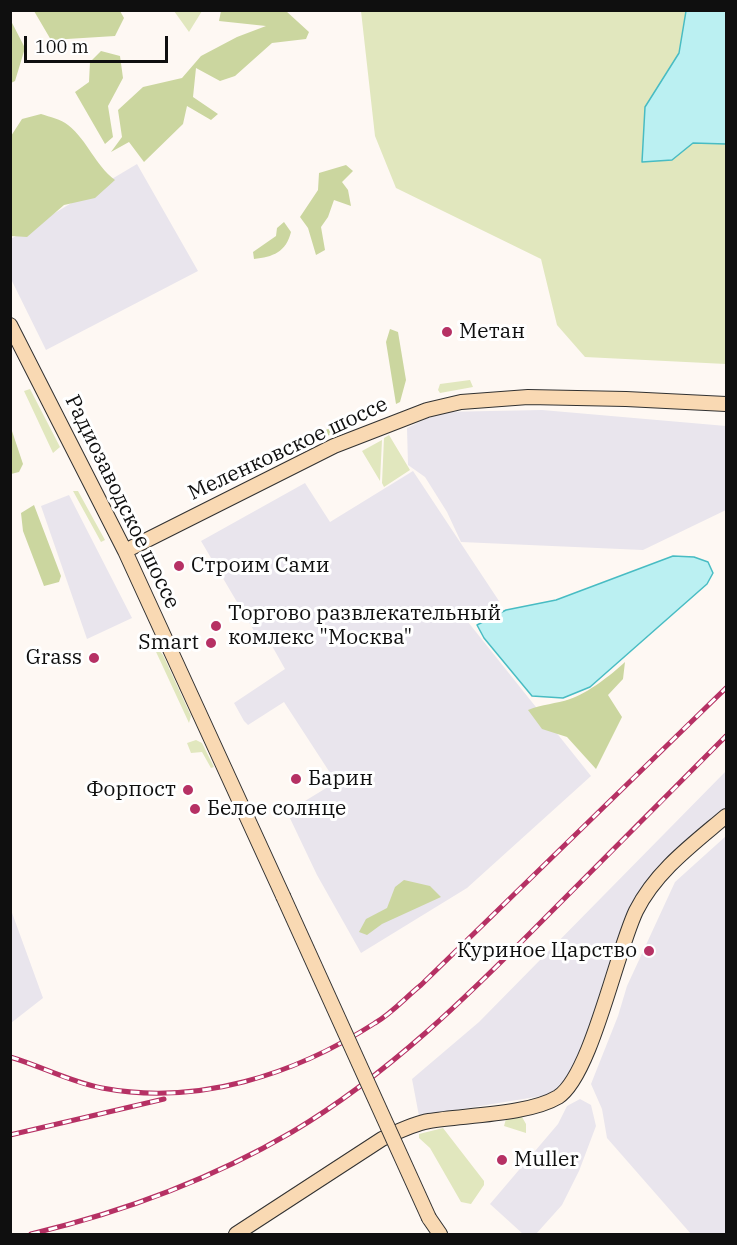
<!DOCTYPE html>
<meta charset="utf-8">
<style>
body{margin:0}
#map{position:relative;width:737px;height:1245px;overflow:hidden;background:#fef8f3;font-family:"IBM Plex Serif",serif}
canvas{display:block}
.frame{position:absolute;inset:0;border:12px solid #0f0f0f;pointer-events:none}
.scale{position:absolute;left:24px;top:36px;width:144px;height:27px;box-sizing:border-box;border:3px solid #0f0f0f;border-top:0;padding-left:8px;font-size:18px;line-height:21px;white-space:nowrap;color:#0f0f0f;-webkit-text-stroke:4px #fff;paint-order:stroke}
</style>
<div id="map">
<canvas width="737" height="1245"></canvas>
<div class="frame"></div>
<div class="scale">100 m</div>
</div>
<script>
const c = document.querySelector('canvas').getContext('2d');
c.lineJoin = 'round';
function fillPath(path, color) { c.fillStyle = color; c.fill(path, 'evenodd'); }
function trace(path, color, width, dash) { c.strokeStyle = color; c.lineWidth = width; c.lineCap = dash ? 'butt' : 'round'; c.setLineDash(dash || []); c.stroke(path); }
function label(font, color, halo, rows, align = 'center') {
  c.font = font + ' "IBM Plex Serif",serif'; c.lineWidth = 6; c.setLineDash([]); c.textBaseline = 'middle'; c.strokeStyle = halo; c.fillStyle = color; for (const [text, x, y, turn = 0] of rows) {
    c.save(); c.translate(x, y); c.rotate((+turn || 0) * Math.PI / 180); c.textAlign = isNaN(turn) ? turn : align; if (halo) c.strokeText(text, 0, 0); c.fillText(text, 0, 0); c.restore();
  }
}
fillPath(new Path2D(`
 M137 164 198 271 46 350 11 279V239Z
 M542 410 726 426V510L643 550 461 542 447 512 425 477 408 465 407 428 440 412Z
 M413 471 499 601 468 622 591 776 467 888 361 953 317 875 287 812 336 782 284 702 248 725 244 721 234 703 285 669 267 637 260 641 201 541 305 483 330 522Z
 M69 495 132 618 87 639 41 506Z
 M726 771V808L716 816 624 927 612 954 588 1031 568 1081 548 1095 419 1116 412 1079 479 1022Z
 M726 836V1234H691L607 1138 602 1109 591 1084 618 1016 627 986 675 882Z
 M11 910 43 998 11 1023H10Z
 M580 1099 591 1105 596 1126 579 1171 562 1205 536 1234H523L490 1204 558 1124 567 1106Z`), '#e9e5ed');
fillPath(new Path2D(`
 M174 11H202L189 32Z
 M361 11H726V364L585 357 557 325 541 259 396 188 375 136Z
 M470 380 473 387 440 393 438 390 440 384Z
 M30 389 60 447 53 453 24 391Z
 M389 435 410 470 384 487 382 483 384 438Z
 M382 440 380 481 362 451Z
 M73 491H78L105 540 101 542Z
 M151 641 163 655 191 716 189 723Z
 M196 740 202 743 214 767 211 768 202 752 191 753 187 743Z
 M522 1117 526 1124V1133L504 1126 506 1119Z
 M443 1128 484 1181V1185L471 1204 461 1202 430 1148 419 1138V1134Z`), '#e1e7be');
fillPath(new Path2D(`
 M34 11H120L124 18 115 36 51 40Z
 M221 11H286L309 32 306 39 272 43 235 76 220 81 196 68 193 97 218 114 211 120 187 106 183 124 144 162 129 142 111 152 122 137 118 110 143 87 182 78 201 56 237 37 266 26 219 21Z
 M10 19 25 48 15 81 11 83Z
 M101 51 120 56 123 78 108 106 113 137 105 144 75 92 89 82 90 62Z
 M41 114C50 117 61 119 68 125 88 141 95 165 115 180L95 198 64 205 27 237 11 236V136L22 119Z
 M346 165 353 171 342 182 348 190 351 206 334 200 328 217 321 227 325 250 316 255 308 228 300 217 318 190 319 173Z
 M284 222 291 232C286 252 273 257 254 259L253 252 276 236 277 228Z
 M390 329 398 332 406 380 400 402 396 404 386 342Z
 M383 402 387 410 369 414 359 422 291 452V447Z
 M11 428 23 464 19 472 11 474Z
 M34 505 61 576 59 582 44 586 23 531 21 513Z
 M625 662 623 679 608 695 622 717 596 769 567 737 542 729 528 710C542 704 556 704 570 699 588 693 611 675 625 662Z
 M404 880 430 886 441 897 382 924 367 935 359 932 366 919 387 908 395 887Z`), '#cbd69f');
const water = new Path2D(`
 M686 11H726V144L693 143 672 160 642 162 645 107 679 53Z
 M673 556 694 557 708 562 713 573 707 584 590 687 563 698 532 696 484 638 477 625 506 610 556 600Z`);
fillPath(water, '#bbf0f2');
trace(water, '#48bcc3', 1.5);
const secondary = new Path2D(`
 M10 325 125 551 283 896
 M125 551 334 446 427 410 461 402 528 397 626 399 726 404
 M429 1218 440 1234
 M236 1234 382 1139C397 1132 412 1124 429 1121 465 1115 528 1115 558 1097 591 1076 616 953 636 911 656 871 693 844 726 816`);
trace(secondary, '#313131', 16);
trace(secondary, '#f9d9b3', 14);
const rail = new Path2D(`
 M10 1057C41 1066 70 1082 102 1088 198 1106 294 1075 375 1023 392 1013 406 997 421 985L726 688
 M10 1135 164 1099
 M31 1234C123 1212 210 1180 292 1132 388 1075 469 995 547 916 607 856 667 796 726 736`);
trace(rail, '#b63164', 5);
trace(rail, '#fff', 3, [9]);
const secondaryBridge = new Path2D(`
 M283 896 429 1218`);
trace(secondaryBridge, '#313131', 16, []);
trace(secondaryBridge, '#f9d9b3', 14);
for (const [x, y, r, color] of [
 [447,332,6,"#b63164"],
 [179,566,6,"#b63164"],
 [216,626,6,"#b63164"],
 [211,643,6,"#b63164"],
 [94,658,6,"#b63164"],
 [296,779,6,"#b63164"],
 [188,790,6,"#b63164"],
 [195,809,6,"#b63164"],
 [649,951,6,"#b63164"],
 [502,1160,6,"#b63164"]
]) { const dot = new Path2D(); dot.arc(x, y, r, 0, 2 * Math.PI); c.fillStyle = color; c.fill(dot); trace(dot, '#fff', 2); }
label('21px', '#0f0f0f', '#fff', [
 ["Метан",459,332],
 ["Строим Сами",191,566],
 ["Торгово развлекательный",228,614],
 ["комлекс \"Москва\"",228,638],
 ["Smart",199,643,"right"],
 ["Grass",82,658,"right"],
 ["Барин",308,779],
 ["Форпост",176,790,"right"],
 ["Белое солнце",207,809],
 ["Куриное Царство",637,951,"right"],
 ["Muller",514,1160]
], 'left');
label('21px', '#0f0f0f', '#fff', [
 ["Меленковское шоссе",288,449,-25],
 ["Радиозаводское шоссе",122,502,64]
]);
</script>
